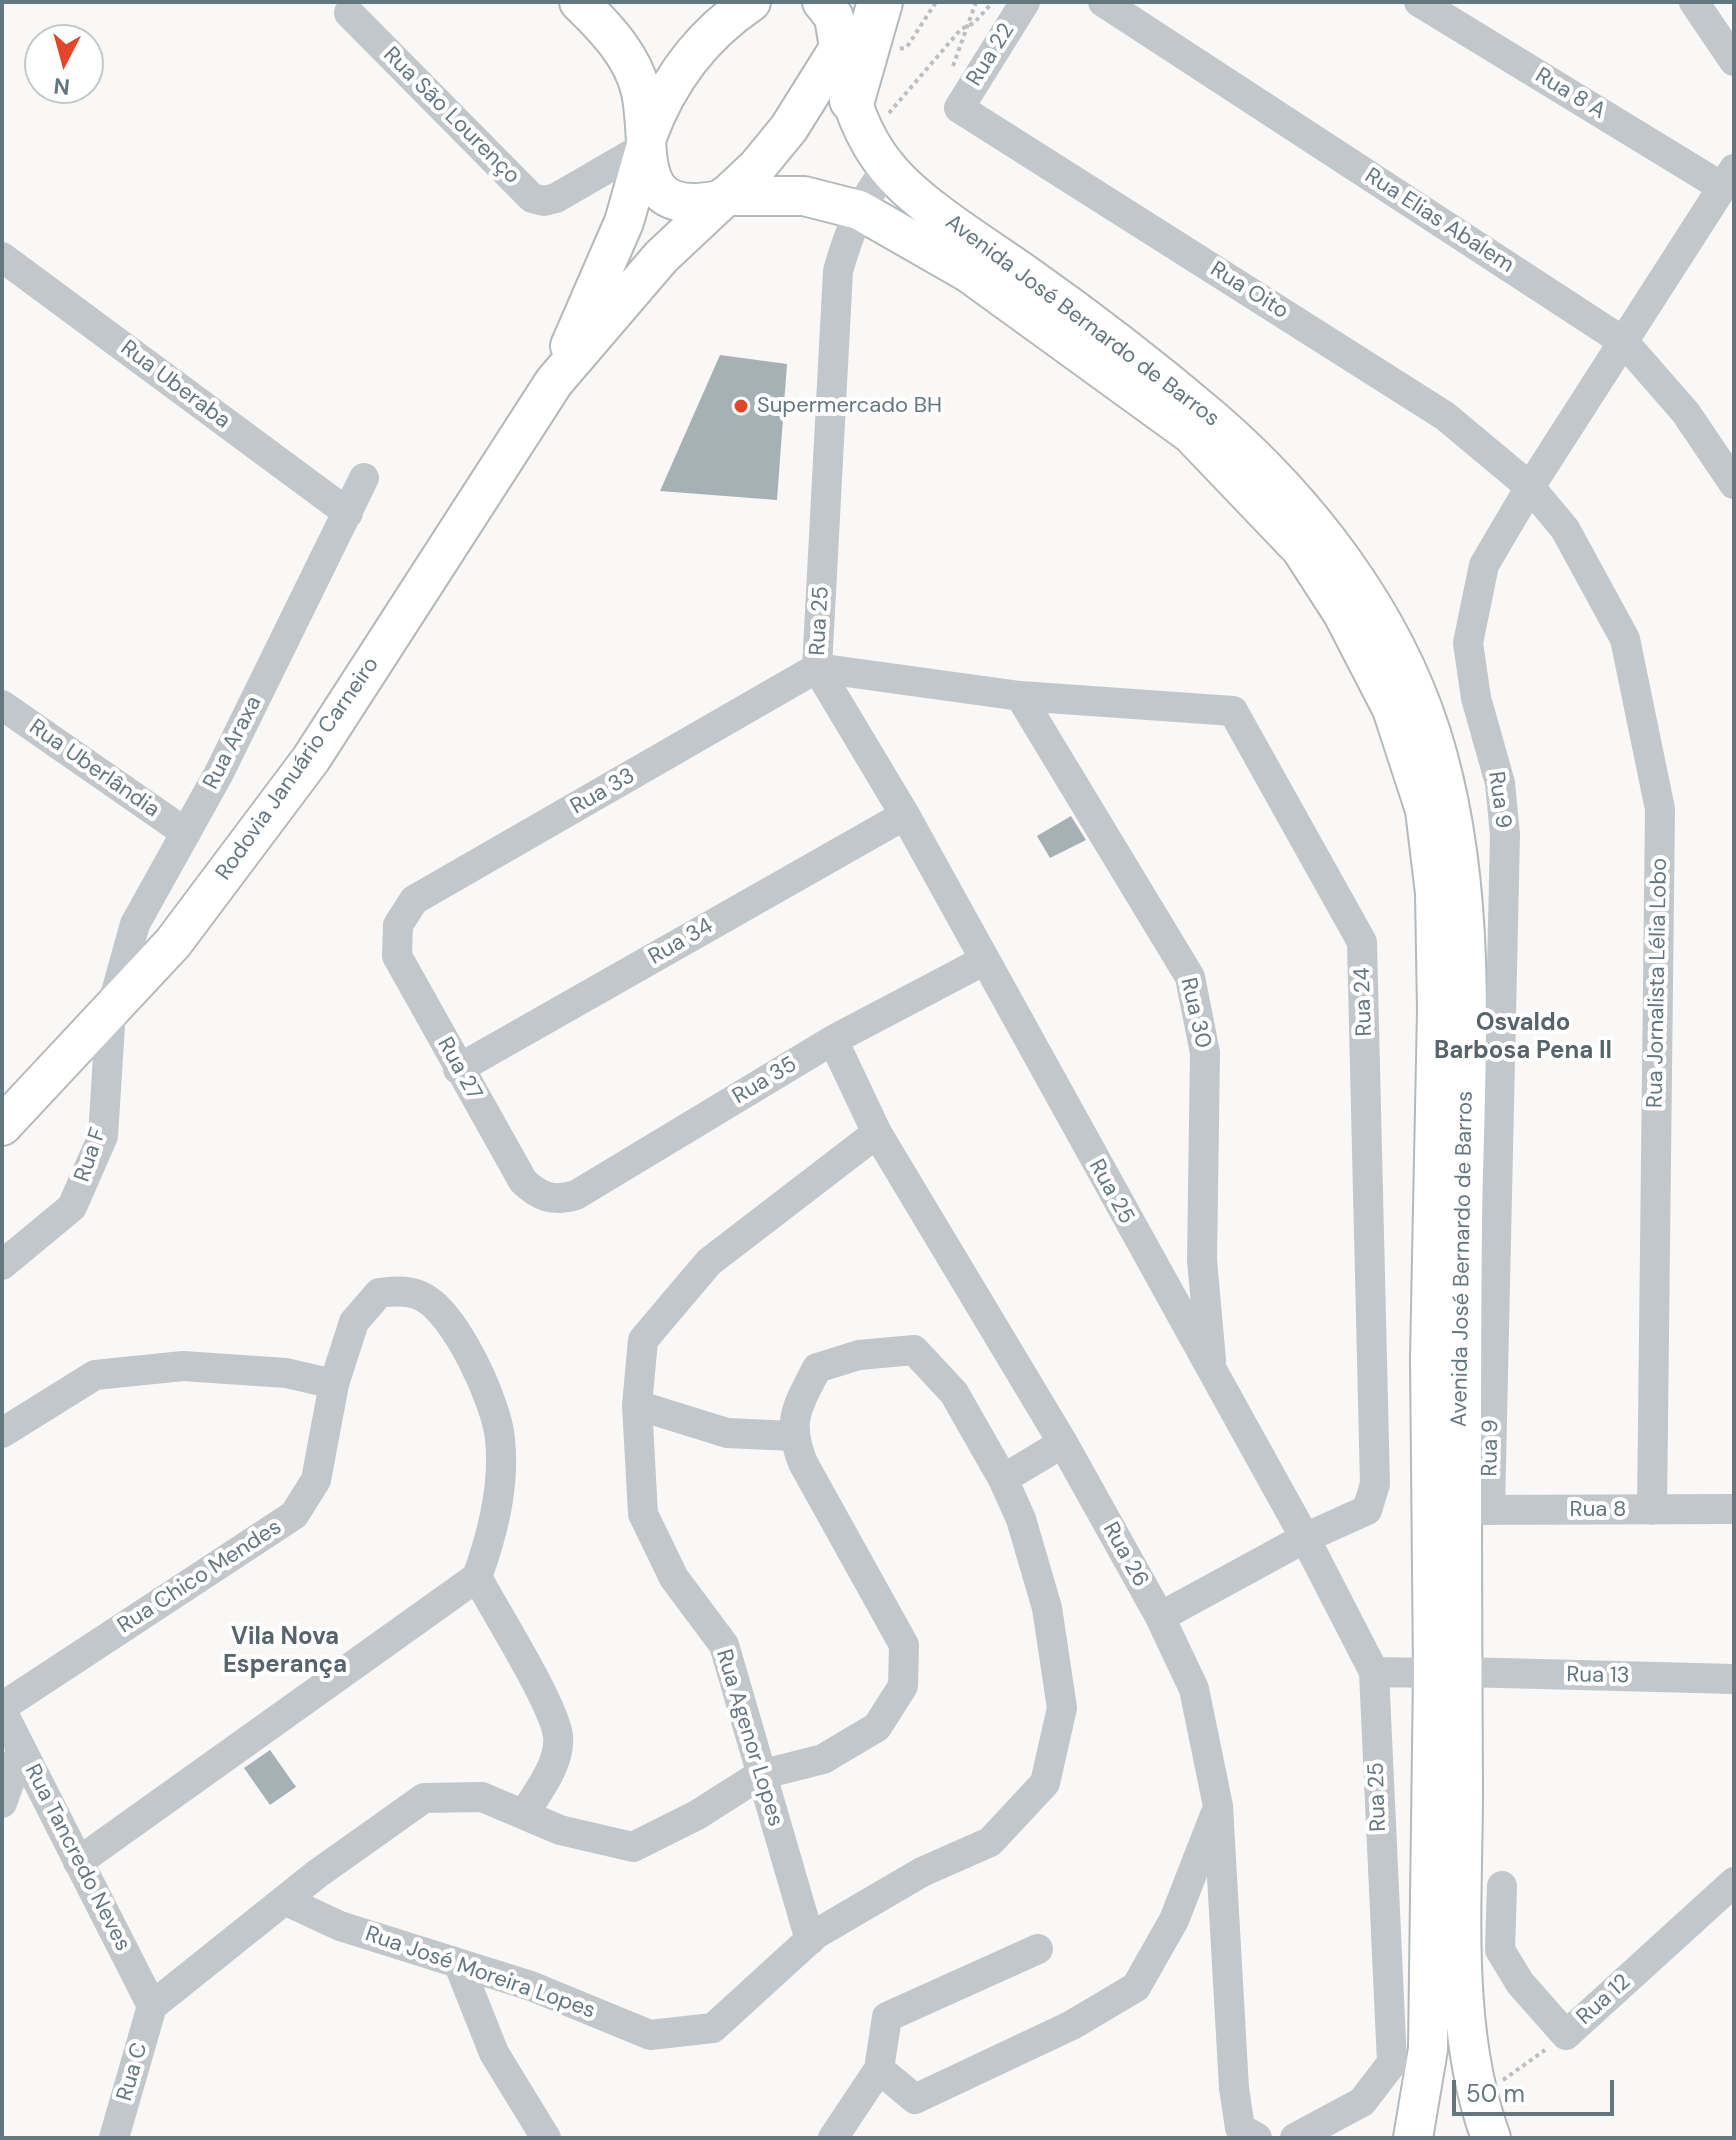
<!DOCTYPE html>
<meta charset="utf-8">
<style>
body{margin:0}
#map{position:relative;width:1736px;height:2140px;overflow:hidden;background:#f9f8f6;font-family:"DM Sans",sans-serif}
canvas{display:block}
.frame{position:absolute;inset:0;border:4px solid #637781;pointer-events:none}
.north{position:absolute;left:24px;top:24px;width:80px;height:80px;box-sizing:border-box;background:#fff;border:2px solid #c1c9cd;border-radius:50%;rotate:186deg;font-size:22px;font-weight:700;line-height:32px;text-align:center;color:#637781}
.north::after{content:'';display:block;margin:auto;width:28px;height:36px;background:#e4452a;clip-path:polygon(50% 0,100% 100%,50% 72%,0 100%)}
.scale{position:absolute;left:1452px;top:2080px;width:162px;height:36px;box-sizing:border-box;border:4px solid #637781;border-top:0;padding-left:10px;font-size:24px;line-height:28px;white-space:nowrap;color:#637781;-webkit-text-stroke:6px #fff;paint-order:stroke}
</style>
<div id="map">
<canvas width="1736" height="2140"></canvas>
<div class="frame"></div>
<div class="north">N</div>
<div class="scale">50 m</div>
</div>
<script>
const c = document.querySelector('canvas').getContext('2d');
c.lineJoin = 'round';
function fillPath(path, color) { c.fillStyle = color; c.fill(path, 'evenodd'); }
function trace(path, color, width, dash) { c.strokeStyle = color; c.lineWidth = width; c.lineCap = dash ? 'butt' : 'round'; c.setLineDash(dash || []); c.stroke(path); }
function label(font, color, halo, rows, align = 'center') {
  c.font = font + ' "DM Sans",sans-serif'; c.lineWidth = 8; c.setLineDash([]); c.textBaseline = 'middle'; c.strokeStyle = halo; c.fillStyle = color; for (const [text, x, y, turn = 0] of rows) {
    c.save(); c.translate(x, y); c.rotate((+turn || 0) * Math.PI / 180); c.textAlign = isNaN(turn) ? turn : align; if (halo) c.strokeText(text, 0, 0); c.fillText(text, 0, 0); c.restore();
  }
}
fillPath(new Path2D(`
 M720 355 787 364 777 500 660 491Z
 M1071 816 1086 840 1050 858 1037 836Z
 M270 1750 296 1787 270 1805 244 1768Z`), '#a6b1b5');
const major = new Path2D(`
 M579 2C605 27 633 56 641 92 653 149 629 218 719 200
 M839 48C846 88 860 135 887 167 917 205 985 246 1026 275 1090 320 1152 368 1212 419 1308 502 1392 611 1431 733 1481 890 1465 1062 1463 1224 1461 1412 1462 1600 1463 1789 1463 1904 1451 2029 1491 2138
 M647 137C667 82 702 35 751 2
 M725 196H804L859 210 969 273 1191 434 1301 549 1343 614 1392 709 1425 810 1435 893 1437 1010 1430 1358 1433 1673 1428 2049 1413 2138
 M570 346 624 222 644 152
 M2 1126 173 943 311 759 554 382 661 257 757 167 789 128 839 48 834 17 822 2`);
const highway = new Path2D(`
 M852 100 880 2`);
trace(major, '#b3b9bc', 42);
trace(highway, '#b2b8bb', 48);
trace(new Path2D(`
 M900 49 907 47 936 2
 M953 66 976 2
 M889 113 961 29 974 23 991 4
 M1503 2080 1545 2050`), '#bbbfc1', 4, [4, 4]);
trace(new Path2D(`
 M1025 2 959 108 1445 416 1530 487 1565 529 1625 639 1660 809 1652 1510
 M1103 2 1624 342 1686 413 1734 484
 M1419 2 1722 187
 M1694 2 1734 61
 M349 13 532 198 544 201 556 198 644 147
 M887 168C862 200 849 232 838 271L817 668 905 815 1305 1538 1374 1672 1392 2063 1362 2102 1295 2138
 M2 257 348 513
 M1020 696 1190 977 1205 1053 1202 1260 1211 1360
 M2 705 186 833
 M983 961 833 1040 576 1195C554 1202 539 1197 523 1181L397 956 398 925 414 900 817 668 1020 696 1233 711 1362 942 1375 1484 1367 1510 1305 1538 1160 1617
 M833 1040 877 1133 1063 1443 1160 1617 1194 1689 1218 1806 1234 2088 1240 2128 1257 2138
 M458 1069 905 815
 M2 1265 72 1207 103 1136 111 1010 135 924 219 773 364 478
 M637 1405 727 1433 793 1436
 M2 1433 95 1375 183 1366 286 1373 334 1384
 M1003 1479 1063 1443
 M1490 1509 1505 835 1500 783 1476 698 1468 643 1484 565 1530 487 1734 169
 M1472 1510 1734 1509
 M477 1577C495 1611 554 1704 558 1736 561 1763 537 1793 524 1814
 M1374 1672 1433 1673
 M1462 1672 1734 1679
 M2 1707 294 1515 316 1480 334 1384 354 1322 379 1293C393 1291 408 1290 421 1296 455 1311 497 1403 500 1439 505 1486 493 1533 477 1577L78 1862
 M2 1711 152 2006
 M2 1803 21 1750
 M1502 1886 1500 1950 1520 1983 1566 2035 1734 1882
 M810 1940 724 1645 674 1578 643 1514 637 1405 643 1340 709 1262 877 1133
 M459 1965 494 2053 546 2138
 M152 2006 317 1874 424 1798 482 1797 560 1830 633 1847 697 1815 760 1775 823 1759 877 1727 903 1686 904 1645 803 1463C786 1420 797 1408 817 1368L859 1355 914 1350 954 1393 1003 1479 1021 1519 1047 1608 1062 1708 1045 1783 990 1842 922 1872 816 1934 713 2028 650 2035 531 1986 340 1926 284 1900
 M879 2069 915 2099 1072 2025 1136 1987 1174 1920 1215 1815
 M114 2138 152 2006
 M833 2138 879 2069 887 2017 1038 1949`), '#c1c7ca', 30);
trace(major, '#fff', 38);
trace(highway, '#fff', 44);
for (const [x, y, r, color] of [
 [741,406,8,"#e4452a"]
]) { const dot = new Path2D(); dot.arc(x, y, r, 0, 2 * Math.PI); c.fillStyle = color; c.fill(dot); trace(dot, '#fff', 3); }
label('22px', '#637781', '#fff', [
 ["Rua 22",991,55,-58],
 ["Rua 8 A",1570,94,31],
 ["Rua São Lourenço",451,116,45],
 ["Rua Elias Abalem",1439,221,33],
 ["Rua Oito",1249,291,32],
 ["Avenida José Bernardo de Barros",1082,321,37],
 ["Rua Uberaba",175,385,37],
 ["Rua 25",820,621,-87],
 ["Rua Araxa",233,743,-63],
 ["Rua Uberlândia",94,769,35],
 ["Rodovia Januário Carneiro",298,769,-55],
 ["Rua 33",603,792,-30],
 ["Rua 9",1499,800,82],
 ["Rua 34",681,942,-30],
 ["Rua Jornalista Lélia Lobo",1658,983,-89],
 ["Rua 24",1364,1002,-92],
 ["Rua 30",1195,1013,77],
 ["Rua 27",459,1069,61],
 ["Rua 35",765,1081,-31],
 ["Rua F",91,1155,-71],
 ["Rua 25",1111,1192,61],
 ["Avenida José Bernardo de Barros",1463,1259,-89],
 ["Rua 9",1491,1448,-89],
 ["Rua 8",1598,1510],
 ["Rua 26",1125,1555,61],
 ["Rua Chico Mendes",200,1577,-33],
 ["Rua 13",1598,1676,1],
 ["Rua Agenor Lopes",749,1738,73],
 ["Rua 25",1378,1797,-92],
 ["Rua Tancredo Neves",77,1858,63],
 ["Rua José Moreira Lopes",480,1973,19],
 ["Rua 12",1604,2000,-42],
 ["Rua C",133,2072,-74]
]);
label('22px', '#637781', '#fff', [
 ["Supermercado BH",757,406]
], 'left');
label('bold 24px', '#56646c', '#fff', [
 ["Osvaldo",1523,1024],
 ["Barbosa Pena II",1523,1052],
 ["Vila Nova",285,1638],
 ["Esperança",285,1666]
]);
</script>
